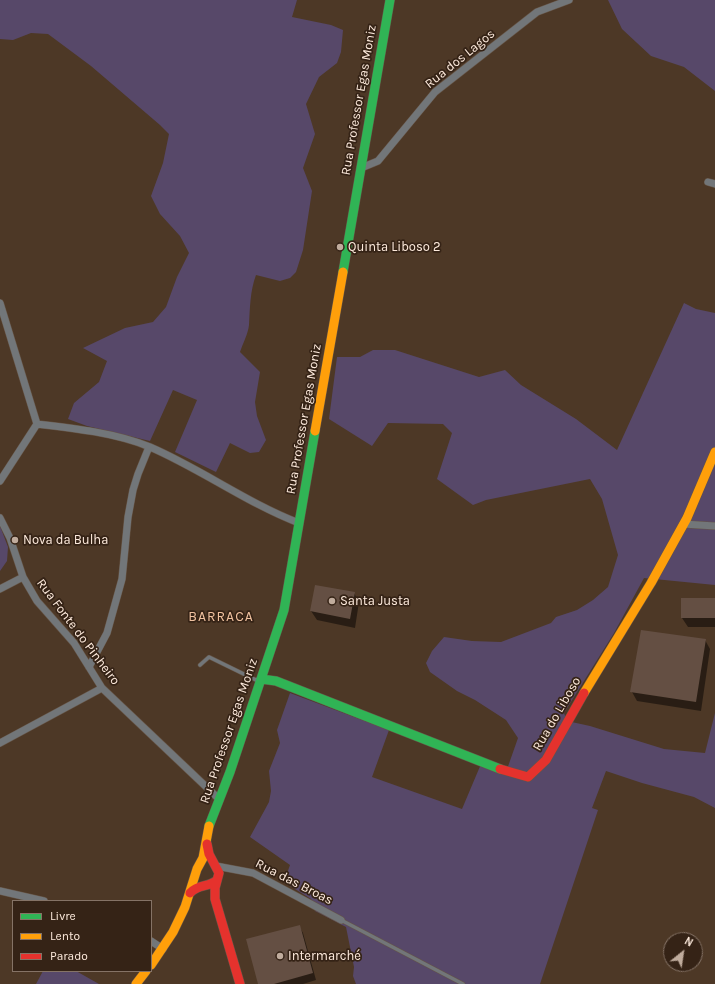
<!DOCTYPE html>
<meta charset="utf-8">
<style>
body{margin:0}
#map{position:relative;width:715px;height:984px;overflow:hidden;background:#4d3826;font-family:Karla,sans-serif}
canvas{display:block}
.legend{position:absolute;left:12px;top:900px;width:140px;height:72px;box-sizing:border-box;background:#352316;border:1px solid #857366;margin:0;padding:5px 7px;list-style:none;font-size:12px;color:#feebdd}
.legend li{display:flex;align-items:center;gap:8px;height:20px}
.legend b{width:20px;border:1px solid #857366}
.north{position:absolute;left:663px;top:932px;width:40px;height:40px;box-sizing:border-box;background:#352316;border:1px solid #857366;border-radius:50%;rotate:30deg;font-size:11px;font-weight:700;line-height:16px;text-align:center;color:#feebdd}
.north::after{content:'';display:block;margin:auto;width:14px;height:18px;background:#c0ac9d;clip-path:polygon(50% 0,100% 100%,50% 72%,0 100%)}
</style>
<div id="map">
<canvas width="715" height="984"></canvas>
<ul class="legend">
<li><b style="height:5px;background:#30b455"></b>Livre</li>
<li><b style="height:5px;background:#ff9f0a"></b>Lento</li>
<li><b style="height:5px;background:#e5322d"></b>Parado</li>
</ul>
<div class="north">N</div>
</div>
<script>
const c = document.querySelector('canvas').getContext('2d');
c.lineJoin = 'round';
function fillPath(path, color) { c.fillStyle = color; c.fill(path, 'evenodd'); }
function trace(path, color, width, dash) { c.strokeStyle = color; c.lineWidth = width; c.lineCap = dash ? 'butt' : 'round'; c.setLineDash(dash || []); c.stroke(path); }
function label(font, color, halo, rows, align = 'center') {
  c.font = font + ' Karla,sans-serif'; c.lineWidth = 3.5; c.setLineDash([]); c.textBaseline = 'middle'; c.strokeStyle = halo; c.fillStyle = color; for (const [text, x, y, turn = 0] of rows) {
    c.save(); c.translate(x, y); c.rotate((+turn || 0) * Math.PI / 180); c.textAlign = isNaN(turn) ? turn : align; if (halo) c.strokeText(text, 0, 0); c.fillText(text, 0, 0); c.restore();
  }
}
fillPath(new Path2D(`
 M0 0H297L292 17 331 25 343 30 341 52 337 63 319 77 306 104 315 134 303 168 312 191 303 250 296 272 290 278 280 281 256 275C250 291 250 308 249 325 248 334 243 343 240 352L260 372 255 402 257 416 266 440 259 452 250 453 230 443 216 472 175 452 197 400 173 390 150 441 87 426 68 419 74 403 99 382 107 361 83 348 125 328 153 322 166 307 177 277 189 253 180 236 160 214 151 196 163 163 169 134 160 125 91 66 48 34 31 33 13 40 0 39Z
 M608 0H715V91L684 67 651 56 622 29Z
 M684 303 696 309 715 313V585L644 578 614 633 564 713 567 721 590 726 664 749 705 753 715 713V808L694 797 642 783 606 771 592 808 598 810 540 984H356L353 976 354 967 346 927 315 911 311 899 284 882 290 865 250 837 269 802 271 791 269 771 280 743 277 730 290 693 389 730 372 777 462 809 481 764 505 775 518 738 506 720 475 700 457 691 430 672 426 663 432 651 444 637 472 641 501 642 551 623 556 617 577 610 593 600 608 587 618 555 602 499 590 479 486 500 473 505 437 479 452 433 443 424 388 423 372 446 329 419 337 357H360L373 350H395L479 377 505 370 521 385 576 419 617 450Z
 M0 526 8 547 7 561 0 571Z
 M43 971H76L99 984H36Z`), '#574869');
fillPath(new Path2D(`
 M354 593 359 602 355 628 317 620 311 611Z
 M715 599V627H688L682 618Z
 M705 640 710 649 701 711 637 701 632 692Z
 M299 926 303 933 316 980 303 984H259Z`), '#0007');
fillPath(new Path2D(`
 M315 585 355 592 350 619 310 611Z
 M681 598H715V618H681Z
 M641 630 706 639 696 702 630 692Z
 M300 925 313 973 274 984H258L246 939Z`), '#644f43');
const lane = new Path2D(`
 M200 665 209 657 256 680 258 679
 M341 920 463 984`);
const street = new Path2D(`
 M361 168 378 161 435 92 537 12 569 0
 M708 182 715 184
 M0 303 37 424 0 481
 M37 424C72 428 117 433 150 447 201 469 247 503 299 523
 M0 518 10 538 23 577 37 601 74 643 102 688 219 799
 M683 524 715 526
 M0 589 23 577
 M89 667 107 633 122 579 128 517 133 490 138 474 149 447
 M0 743 102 688
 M216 866 253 873 341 920
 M0 891 44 901
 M151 941 163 949`);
const fast = new Path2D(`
 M343 272 390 0
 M261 679 276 681 500 769
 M209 826 230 772 284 610 315 431`);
const slow = new Path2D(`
 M315 431 343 272
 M584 693 651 583 687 518 715 452
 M151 965 173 932 185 907 197 869 203 858 209 826
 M136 984 146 971`);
const jam = new Path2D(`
 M500 769 528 777 546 760 584 693
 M207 844 209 854 219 873 215 888V899L240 984
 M190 893C199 883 208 888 217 880`);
trace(lane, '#665547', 4.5);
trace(street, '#665547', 8);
trace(fast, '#665547', 10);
trace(slow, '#665547', 10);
trace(jam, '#665547', 10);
trace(lane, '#727679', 3.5);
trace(street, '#727679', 7);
trace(fast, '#30b455', 9);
trace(slow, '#ff9f0a', 9);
trace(jam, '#e5322d', 9);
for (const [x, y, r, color] of [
 [340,247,4,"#c0ac9d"],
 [15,540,4,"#c0ac9d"],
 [332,601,4,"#c0ac9d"],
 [280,956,4,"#c0ac9d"]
]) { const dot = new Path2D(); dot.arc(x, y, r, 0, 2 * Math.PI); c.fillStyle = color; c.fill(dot); trace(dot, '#352316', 1.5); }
label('13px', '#feebdd', '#352316', [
 ["Rua dos Lagos",460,59,-39],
 ["Rua Professor Egas Moniz",359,100,-80],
 ["Rua Professor Egas Moniz",304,419,-80],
 ["Rua Fonte do Pinheiro",78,632,53],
 ["Rua do Liboso",557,714,-60],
 ["Rua Professor Egas Moniz",229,731,-71],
 ["Rua das Broas",294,882,27]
]);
label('13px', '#feebdd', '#352316', [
 ["Quinta Liboso 2",348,247],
 ["Nova da Bulha",23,540],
 ["Santa Justa",340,601],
 ["Intermarché",288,956]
], 'left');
c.letterSpacing = '1px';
label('14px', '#f0c2a0', '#352316', [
 ["BARRACA",221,617]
]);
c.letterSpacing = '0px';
</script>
